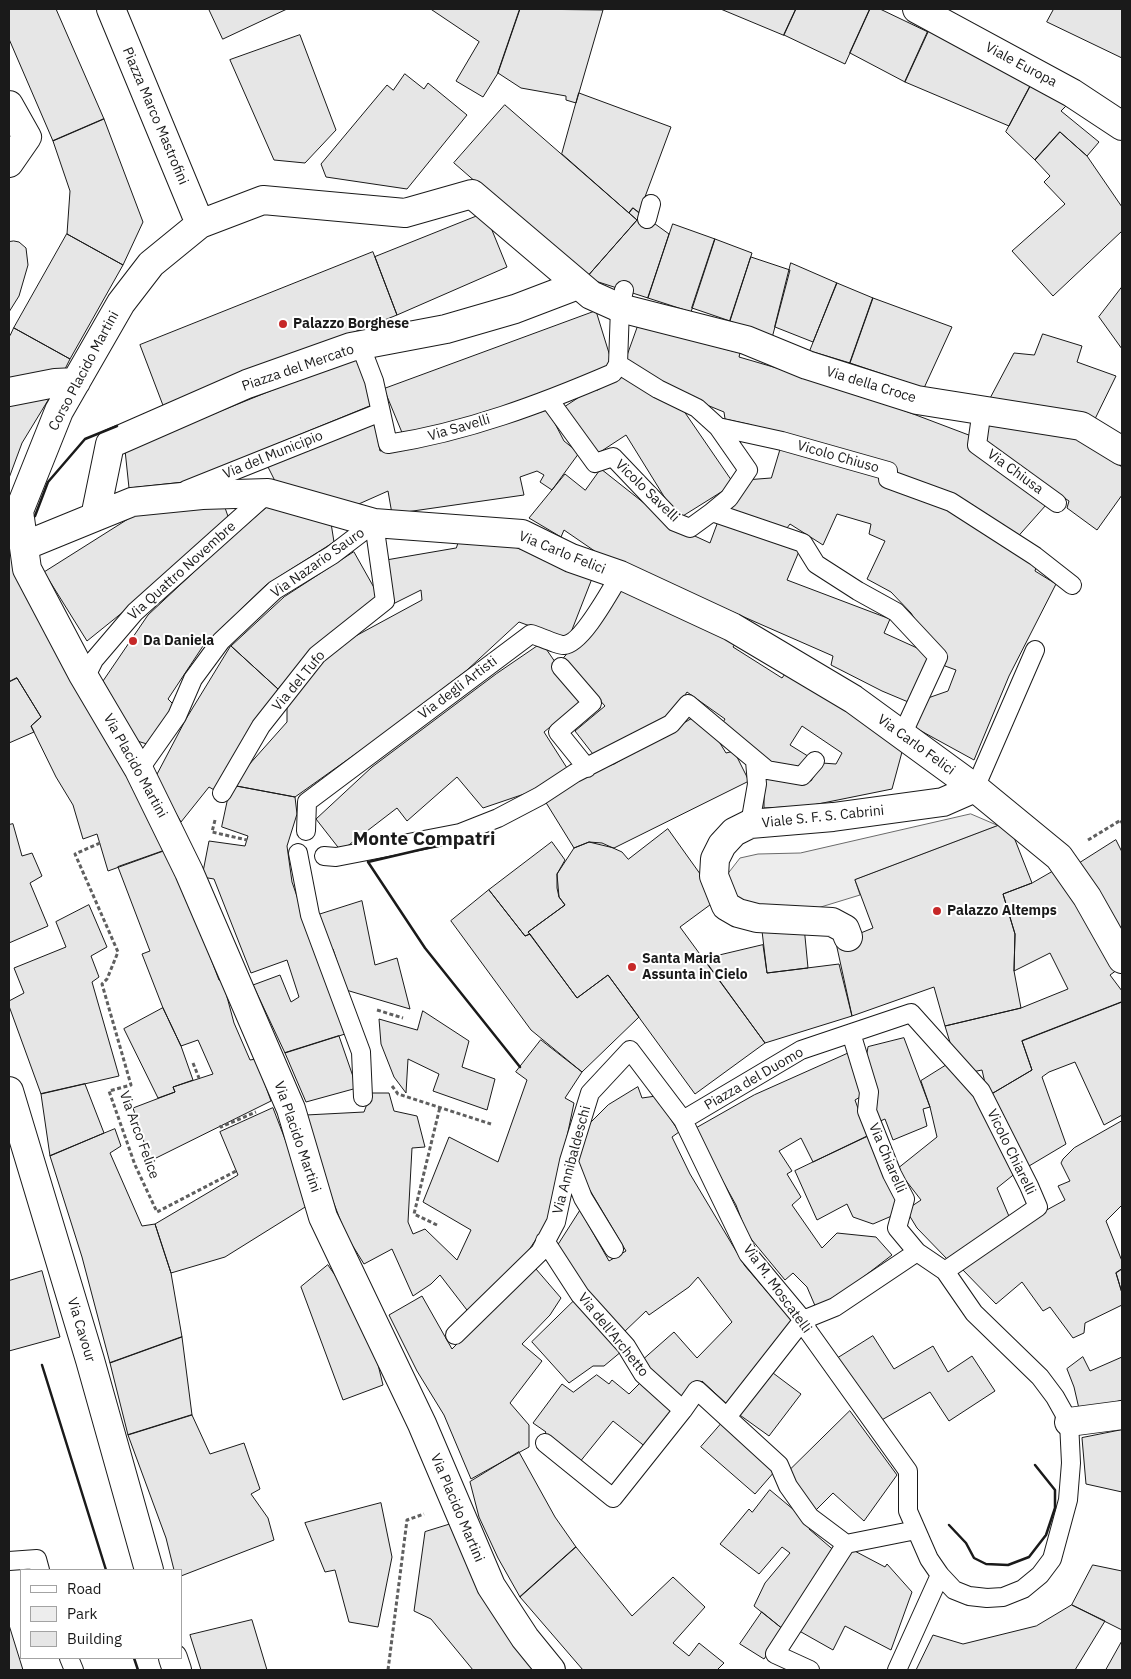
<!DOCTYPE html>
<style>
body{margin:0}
#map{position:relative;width:1131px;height:1679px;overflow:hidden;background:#fff;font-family:"IBM Plex Sans",sans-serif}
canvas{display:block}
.frame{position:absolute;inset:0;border:10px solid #1a1a1a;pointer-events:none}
.legend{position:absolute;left:20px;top:1569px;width:162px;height:90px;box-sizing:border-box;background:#fff;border:1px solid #a3a3a3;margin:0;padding:6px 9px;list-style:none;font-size:15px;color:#1a1a1a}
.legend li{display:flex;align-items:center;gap:10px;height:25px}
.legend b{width:25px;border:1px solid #a3a3a3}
</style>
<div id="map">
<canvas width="1131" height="1679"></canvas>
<div class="frame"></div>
<ul class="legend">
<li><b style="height:6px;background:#fff"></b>Road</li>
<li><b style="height:14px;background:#ededed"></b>Park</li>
<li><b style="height:14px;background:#e6e6e6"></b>Building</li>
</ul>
</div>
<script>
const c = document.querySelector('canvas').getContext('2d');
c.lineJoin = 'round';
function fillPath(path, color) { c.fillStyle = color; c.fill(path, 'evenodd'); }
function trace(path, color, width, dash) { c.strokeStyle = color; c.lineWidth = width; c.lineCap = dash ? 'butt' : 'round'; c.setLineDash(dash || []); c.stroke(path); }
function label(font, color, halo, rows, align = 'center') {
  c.font = font + ' "IBM Plex Sans",sans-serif'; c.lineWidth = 4; c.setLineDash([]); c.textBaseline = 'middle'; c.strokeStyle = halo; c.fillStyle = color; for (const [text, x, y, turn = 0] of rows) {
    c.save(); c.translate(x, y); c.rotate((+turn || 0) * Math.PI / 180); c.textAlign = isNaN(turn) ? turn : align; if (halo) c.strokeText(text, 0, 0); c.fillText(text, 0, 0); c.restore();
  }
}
const green = new Path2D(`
 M971 814 999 826 855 880 860 895 798 914 736 900 726 876 740 858 758 854 800 853Z`);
fillPath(green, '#ededed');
trace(green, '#6a6a6a', 1);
const building = new Path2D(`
 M9 9H56L104 119 53 141 9 39Z
 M209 9H287L223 39Z
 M431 9H520L498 73 483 97 456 81 479 42Z
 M520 9 603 10 576 103 566 100V96L521 88 498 73Z
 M721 9H796L784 35Z
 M796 9H870L845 64 784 35Z
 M870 9H880L928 32 905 82 850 53Z
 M1054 9H1122V58L1047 22Z
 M930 27 1034 79 1009 126 905 82Z
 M300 35 336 130 305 163 274 160 230 60Z
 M405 74 424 89 428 83 467 115 407 189 326 177 321 164 387 85 393 90Z
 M1034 79 1066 106 1061 111 1099 142 1087 156 1060 132 1035 160 1006 132Z
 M579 93 671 127 639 213 633 208 629 213 562 154Z
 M505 105 637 220 586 278 454 163Z
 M104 119 143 222 123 265 67 234 70 191 53 141Z
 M1060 132 1087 156 1122 207V231L1053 296 1012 251 1065 204 1044 182 1050 176 1035 160Z
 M633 208 669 234 648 298 586 278 637 220 629 213Z
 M485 213 507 267 397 315 375 257Z
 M673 224 715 239 691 312 648 298Z
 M67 234 123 265 70 359 14 328Z
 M715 239 752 253 730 321 692 308Z
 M14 241 19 242 26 248 28 265 19 296 9 312V242Z
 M373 252 397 315 164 408 140 345Z
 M751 257 790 270 772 338 730 321Z
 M791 263 837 283 813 342 775 327Z
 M837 283 873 298 850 363 810 351Z
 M1122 287V349L1099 317Z
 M873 298 952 327 924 388 850 363Z
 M596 311 613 366 467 423 403 435 384 389Z
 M638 326 740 353 739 357 842 387 974 437 1046 505 1014 541 890 478 752 429V425L725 419 724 412 658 385 624 365Z
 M14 328 70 359 65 369 9 382V333L10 335Z
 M1043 334 1082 346 1077 362 1116 376 1093 423 988 402 1014 353 1034 355Z
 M358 356 372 405 184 482 129 488 125 450Z
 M626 372 677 401 734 484 678 519 626 435 597 454 561 409 593 388 597 390Z
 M50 397 22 443 9 478V399Z
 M548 410 564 441 579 453 552 490 540 482 544 475 537 471 520 477 524 495 392 514 388 491 352 507 279 489 265 461 374 418 380 451 501 425Z
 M991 417 1063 426 1122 467V495L1097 530 1067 508 1069 501 984 445Z
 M782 444 915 489 1037 564 1035 571 1056 584 1009 676 974 760 912 726 925 699 948 691 956 670 945 666 911 613 891 592 867 579 885 541 869 534 871 524 837 514 823 545 790 524 784 532 726 516 745 480 771 478Z
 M601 469 673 526 710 543 720 516 800 549 787 580 890 619 884 633 937 657 913 704 882 691 831 665 833 656 687 592 615 565 564 530 561 537 529 518 565 474 585 490Z
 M223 502 231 525 87 641 44 572 147 507Z
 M272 503 331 523 334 542 266 585 203 646 168 699 174 705 147 744 137 741 103 681 148 615 226 542Z
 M459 541 512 546 593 576 568 640 519 622 466 671 378 738 295 797 231 785 287 722V706L318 662 339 645 422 600 421 590 391 605 386 560 456 548Z
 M9 543 15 545 169 849 108 871 97 834 83 839 73 805 56 777 31 726 41 717 17 678 9 682Z
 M354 552 381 600 317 646 278 689 231 646 284 597Z
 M624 586 735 644 733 647 782 678 785 674 847 711 902 752 892 789 808 806 764 808V777L811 781 822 763 836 764 842 753 802 726 790 745 811 758 794 773 772 766 749 744 722 724 725 719 687 692 669 719 596 758 575 731 605 706 563 659Z
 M542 643 582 701 544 732 567 768 539 789 483 808 457 777 407 821 397 808 341 851 316 819 372 767 496 674Z
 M231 646 278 689 216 791 209 787 181 822 155 778 186 719Z
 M17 678 41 717 31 726 34 732 9 743V682Z
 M693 718 715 735 726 753 734 751 749 781 614 848 589 842 574 848 545 801 583 775 614 764Z
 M231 785 295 797 297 814 287 846 292 882 345 1034 285 1053 253 985 280 975 291 1002 299 997 287 960 251 973 214 879 202 877 209 841 245 846 248 836 222 827Z
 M1008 822 1032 883 1003 894 1015 934 1014 971 1021 1008 945 1026 934 987 852 1016 836 943 873 928 855 880Z
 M13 824 22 856 32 853 42 876 30 883 48 926 9 943V825Z
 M668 829 718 899 680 927 765 1043 695 1094 608 975 577 998 528 932 565 905 559 897 557 874 574 848 589 842 602 843 622 852 628 859Z
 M1116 840 1122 852V941L1075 866Z
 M552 842 565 860 557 874V888L559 897 565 905 528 932 530 934 525 936 489 890Z
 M169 849 219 980 223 982 234 1023 250 1060 256 1059 271 1101 150 1161 133 1108 175 1092 173 1087 213 1074 198 1040 181 1046 163 1008 142 954 150 951 118 867Z
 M1052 872 1070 891 1117 970 1110 975 1122 991V1002L1022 1041 1032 1070 988 1096 982 1070 972 1072 952 1049 945 1026 1021 1008 1068 989 1050 953 1014 971 1015 934 1003 894 1032 883Z
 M489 890 525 936 530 934 577 998 608 975 639 1017 582 1072 531 1030 451 921Z
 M362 901 375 965 397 958 410 1009 346 990 333 949H328L318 915Z
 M89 905 107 947 91 956 99 977 92 982 119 1076 41 1094 9 1006V1001L24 993 14 968 66 947 56 922Z
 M804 926 808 968 767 973 762 931Z
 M763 945 767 973 839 964 852 1016 765 1043 704 959Z
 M1122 1002V1115L1104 1125 1075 1062 1049 1072 1042 1077 1066 1144 1024 1169 988 1096 1032 1070 1022 1041Z
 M163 1008 181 1046 193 1080 173 1087 175 1092 158 1098 124 1029Z
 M423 1011 469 1041 462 1067 495 1079 487 1110 433 1091 439 1074 408 1059 406 1093 394 1077 381 1044 379 1019 417 1030Z
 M339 1036 357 1088 306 1102 285 1053Z
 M904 1038 930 1107 923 1109 927 1126 893 1140 885 1119 878 1122 865 1064 868 1047Z
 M541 1040 582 1072 565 1098 574 1103 550 1218 521 1262 470 1314 440 1275 431 1284 413 1296 392 1249 364 1264 346 1235 328 1188 306 1115 364 1112 371 1093H389L394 1111 417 1116 425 1147 412 1148 408 1222 413 1234 425 1229 457 1260 471 1230 423 1202 449 1137 498 1162 527 1080 516 1072Z
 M849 1053 867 1093 855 1100 868 1136 813 1162 801 1138 779 1151 792 1171 787 1174 801 1197 792 1205 822 1248 837 1233 876 1237 892 1255 853 1285 816 1308 807 1287 793 1273 785 1280 747 1234 736 1205 694 1129 754 1095Z
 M953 1061 983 1098 1017 1172 997 1188 1011 1221 948 1260 917 1228 906 1210 921 1200 897 1169 937 1137 930 1107 921 1081Z
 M85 1084 104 1133 50 1156 41 1094Z
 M638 1087 642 1098 656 1096 679 1132 672 1137 690 1174 745 1266 794 1323 729 1406 702 1381 681 1403 640 1362 674 1332 697 1358 732 1322 698 1277 689 1287 649 1315 646 1311 623 1333 581 1287 557 1246 580 1210 609 1261 626 1251 588 1187 578 1162 583 1130 608 1105Z
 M273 1108 310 1204 225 1257 171 1273 155 1224 238 1175 220 1132Z
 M1122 1121V1205L1106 1221 1122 1261V1269L1116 1273 1122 1293V1305L1085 1323 1084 1333 1073 1338 1050 1307 1043 1311 1022 1282 996 1304 961 1268 1010 1230 1065 1200 1058 1186 1070 1181 1061 1163 1063 1159 1074 1148Z
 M115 1129 121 1146 110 1153 142 1226 155 1224 171 1273 182 1337 110 1363 82 1257 50 1156Z
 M868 1136 899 1204 894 1215 873 1224 853 1217 847 1204 817 1220 795 1171Z
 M328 1265 352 1300 372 1340 383 1385 343 1400 301 1287Z
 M536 1269 561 1298 550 1315 522 1344 542 1361 510 1403 529 1425V1447L471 1479 444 1415 417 1371 389 1315 422 1296 452 1349 508 1292Z
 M1122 1269V1293L1116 1273Z
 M42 1271 60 1337 9 1351V1281Z
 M576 1299 622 1351 604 1366H593L569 1383 532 1342Z
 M873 1336 894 1369 933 1346 948 1372 972 1356 995 1391 949 1421 930 1392 880 1421 838 1358Z
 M182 1337 192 1415 128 1435 110 1363Z
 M1083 1357 1090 1371 1122 1357V1400L1080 1413 1074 1387 1067 1369Z
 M769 1370 801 1394 769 1436 737 1413Z
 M597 1375 609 1384 612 1380 629 1394 644 1379 677 1411 647 1448 613 1421 579 1463 543 1436 546 1432 533 1423 562 1384 573 1392Z
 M850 1411 897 1475 864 1521 833 1493 813 1513 788 1472Z
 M192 1415 210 1454 244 1443 260 1489 251 1494 268 1518 274 1540 181 1576V1570H174L166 1538 128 1435Z
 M721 1424 775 1471 755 1494 701 1447Z
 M1122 1430V1492L1086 1484 1082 1438Z
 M519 1452 555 1517 576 1547 520 1597 498 1558 479 1517 470 1482Z
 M770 1490 812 1525 809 1529 837 1553 784 1630 754 1606 765 1583 790 1553 782 1547 759 1574 720 1544 749 1509 752 1512Z
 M381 1503 392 1557 378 1627 349 1622 335 1570 325 1572 305 1523Z
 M451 1524 537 1670H473L431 1619 414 1611 425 1532Z
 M576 1547 632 1616 673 1577 705 1607 673 1643 689 1656 699 1643 724 1663 717 1670H583L520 1597Z
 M849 1548 885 1567 887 1564 912 1592 891 1650 845 1626 833 1650 794 1628Z
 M1093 1565 1122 1571V1630L1072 1605Z
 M1072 1605 1105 1621 1075 1670H916L933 1635 963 1644 1036 1626Z
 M762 1612 784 1630 764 1659 740 1644Z
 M252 1620 267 1670H201L190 1635Z
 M9 1625 23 1670H9Z
 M1122 1641V1670H1106Z`);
fillPath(building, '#e6e6e6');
trace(building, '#1a1a1a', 1);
const service = new Path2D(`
 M647 219 651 204
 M624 290 620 308 618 364 658 389 697 408 718 427 748 470 729 498 712 512 803 543 816 564 858 591 896 612 938 657 902 735
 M361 347 374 381 388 444C466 432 541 404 613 373L618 364
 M550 401 595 463 613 457 675 522 690 528 712 512
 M982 409 977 445 1057 503
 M718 427 782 441 888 471V479L951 502 1035 556 1072 585
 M186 490 381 412
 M561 667 592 703 558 732 587 768
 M85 678 94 660 135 612 268 493
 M139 770 177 716 193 679 221 641 275 590 332 555 374 523 385 601 317 655 261 726 222 793
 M975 788 1035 650
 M750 824 757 784 755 761
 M306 831 307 802 531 634C538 636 560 646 564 645 582 644 610 591 620 575
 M298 853 310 915 361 1052 363 1097
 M324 856 336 857 460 833 498 818 540 796 575 773 671 724 688 704 767 770 802 776 815 761
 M683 1120 801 1050 911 1013 981 1091 1029 1186 1038 1207 945 1271
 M569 1162 583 1198 614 1249
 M545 1241 580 1295 626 1346 643 1374 683 1410 697 1390 779 1465 788 1486 810 1517 846 1544 916 1530
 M455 1335 540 1252 556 1222 569 1161 590 1093 630 1050 683 1120 748 1254 803 1320 808 1331 908 1471V1511L929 1559 940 1575 954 1590 969 1596 987 1598 1003 1597 1023 1589 1040 1575 1052 1559 1068 1500 1071 1463 1069 1422 1055 1397 1040 1377 974 1313 945 1271 917 1252 897 1228 905 1199 892 1174 867 1111 869 1092 851 1033
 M727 1417 803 1320 835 1307 917 1252
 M545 1443 613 1498 683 1410
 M9 1561 37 1559 40 1570
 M69 1658 74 1670
 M810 1670 775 1654 846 1544
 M897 1670 940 1575`);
const minor = new Path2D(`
 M111 9 200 224
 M917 9 1072 93 1122 126
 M9 105 27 137 9 163
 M9 392 55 383 76 382
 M95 517 132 502 202 495 268 493 374 523 522 534 571 558 620 575 732 627 853 699 975 788 1059 857 1087 897 1122 959
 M24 546 95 517 110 444 247 384 351 347 446 329 515 309 578 285
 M848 937 845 929 832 922 757 918 738 913 726 906 714 876 715 859 722 845 734 832 750 824 833 817 943 802 975 788
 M9 1091 90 1360 149 1570
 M1069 1422 1122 1415
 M173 1658 177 1670
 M551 1670 525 1638 491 1586 422 1424 323 1217 291 1109 189 872 139 770 83 675 27 569 19 511 59 411 121 303 151 264 200 224 263 200 405 213 472 194 591 295 620 308 746 340 807 365 917 400 1081 426 1122 451`);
trace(service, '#1a1a1a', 20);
trace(minor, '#1a1a1a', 30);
trace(new Path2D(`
 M215 820 212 832 247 840
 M1088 840 1121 820 1122 823
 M100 843 75 854 118 952 107 979 102 984 131 1085 109 1091 135 1165 157 1212 236 1171
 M377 1010 403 1018
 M193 1063 199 1078
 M392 1086 398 1094 491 1124
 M221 1125V1127L256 1112
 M437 1225 414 1214 440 1107
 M388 1670 407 1520 424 1514`), '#5f5f5f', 3, [4, 2.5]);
trace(service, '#fff', 18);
trace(minor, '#fff', 28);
trace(new Path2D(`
 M35 516 48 482 85 439 117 426
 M436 846 368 862 425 948 520 1067
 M42 1365 106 1570
 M949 1525 966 1543 974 1558 986 1564 1008 1565 1029 1557 1046 1535 1055 1508V1490L1035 1465
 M134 1658 138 1670`), '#1a1a1a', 2.5);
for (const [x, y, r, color] of [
 [283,324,5,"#c62828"],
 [133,641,5,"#c62828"],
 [937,911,5,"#c62828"],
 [632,967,5,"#c62828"]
]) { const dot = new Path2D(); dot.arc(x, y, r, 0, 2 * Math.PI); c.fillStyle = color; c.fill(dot); trace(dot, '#fff', 2); }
label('14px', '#1a1a1a', '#fff', [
 ["Viale Europa",1021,65,28],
 ["Piazza Marco Mastrofini",155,116,67],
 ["Piazza del Mercato",298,368,-19],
 ["Corso Placido Martini",84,371,-62],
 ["Via della Croce",871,385,17],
 ["Via Savelli",459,428,-16],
 ["Via del Municipio",273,455,-22],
 ["Vicolo Chiuso",838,457,16],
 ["Via Chiusa",1015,472,36],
 ["Vicolo Savelli",647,491,44],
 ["Via Carlo Felici",562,553,22],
 ["Via Nazario Sauro",318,563,-35],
 ["Via Quattro Novembre",182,571,-42],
 ["Via del Tufo",299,681,-50],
 ["Via degli Artisti",458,688,-37],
 ["Via Carlo Felici",916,745,36],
 ["Via Placido Martini",135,766,61],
 ["Viale S. F. S. Cabrini",823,817,-6],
 ["Piazza del Duomo",754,1079,-30],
 ["Via Arco Felice",139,1135,70],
 ["Via Placido Martini",297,1137,71],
 ["Vicolo Chiarelli",1011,1152,64],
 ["Via Chiarelli",887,1158,67],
 ["Via Annibaldeschi",572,1160,-75],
 ["Via M. Moscatelli",777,1289,54],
 ["Via Cavour",81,1330,73],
 ["Via dell'Archetto",613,1335,51],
 ["Via Placido Martini",457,1508,67]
]);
label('bold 14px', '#1a1a1a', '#fff', [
 ["Palazzo Borghese",293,324],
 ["Da Daniela",143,641],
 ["Palazzo Altemps",947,911],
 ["Santa Maria",642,959],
 ["Assunta in Cielo",642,975]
], 'left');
label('bold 19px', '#1a1a1a', '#fff', [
 ["Monte Compatri",424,840]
]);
</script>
